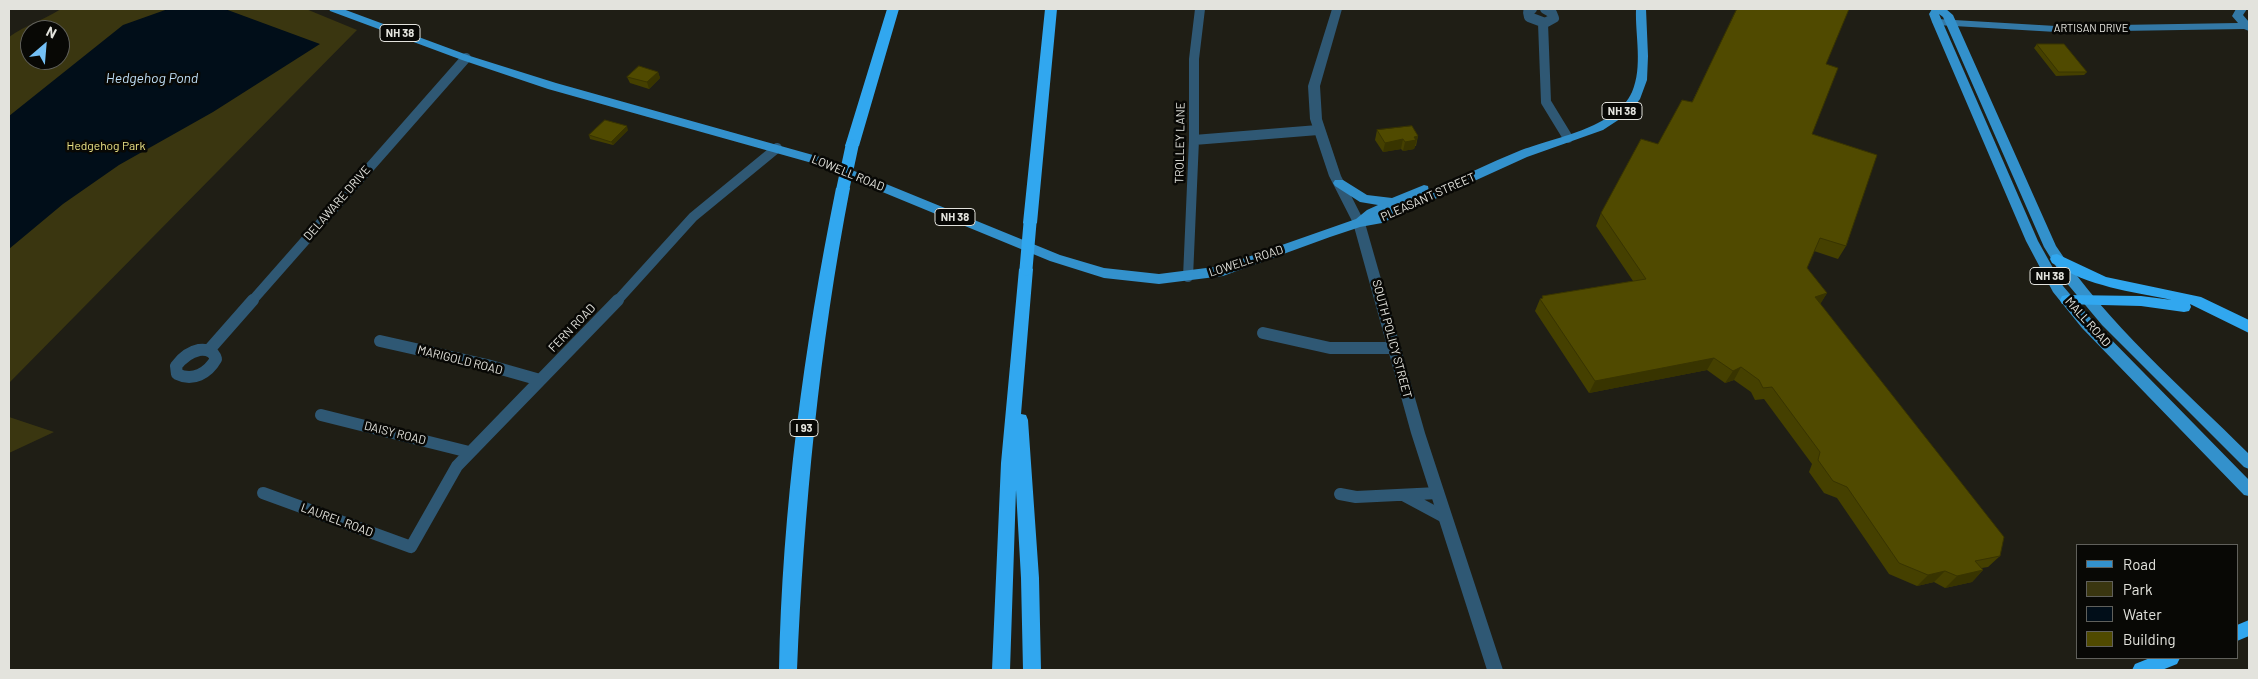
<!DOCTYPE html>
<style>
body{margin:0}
#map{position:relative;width:2258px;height:679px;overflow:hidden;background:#1f1e15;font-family:Barlow,sans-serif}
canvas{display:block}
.frame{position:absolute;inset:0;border:10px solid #e3e3dd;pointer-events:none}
.legend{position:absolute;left:2076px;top:544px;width:162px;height:115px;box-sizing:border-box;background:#080805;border:1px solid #60605b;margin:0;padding:6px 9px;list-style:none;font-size:15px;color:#e3e3dd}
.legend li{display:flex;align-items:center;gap:10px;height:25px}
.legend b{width:25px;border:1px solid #60605b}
.north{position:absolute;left:20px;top:20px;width:50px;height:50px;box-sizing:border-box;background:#080805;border:1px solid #60605b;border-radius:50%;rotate:27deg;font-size:14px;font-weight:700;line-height:20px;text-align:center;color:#e3e3dd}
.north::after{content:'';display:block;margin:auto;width:18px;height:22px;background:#74c0f6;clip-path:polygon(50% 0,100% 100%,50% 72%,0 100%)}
</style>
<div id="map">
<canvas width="2258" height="679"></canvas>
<div class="frame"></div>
<ul class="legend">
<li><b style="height:6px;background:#3391cc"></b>Road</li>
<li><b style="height:14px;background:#3a3610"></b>Park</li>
<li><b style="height:14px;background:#010e19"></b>Water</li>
<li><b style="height:14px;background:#504a00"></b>Building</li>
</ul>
<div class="north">N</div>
</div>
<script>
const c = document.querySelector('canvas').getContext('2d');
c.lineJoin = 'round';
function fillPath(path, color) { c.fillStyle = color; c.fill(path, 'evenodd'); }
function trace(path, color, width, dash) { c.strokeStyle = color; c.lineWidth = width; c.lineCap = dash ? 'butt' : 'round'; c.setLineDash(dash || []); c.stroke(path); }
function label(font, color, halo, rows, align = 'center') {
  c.font = font + ' Barlow,sans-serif'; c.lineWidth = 5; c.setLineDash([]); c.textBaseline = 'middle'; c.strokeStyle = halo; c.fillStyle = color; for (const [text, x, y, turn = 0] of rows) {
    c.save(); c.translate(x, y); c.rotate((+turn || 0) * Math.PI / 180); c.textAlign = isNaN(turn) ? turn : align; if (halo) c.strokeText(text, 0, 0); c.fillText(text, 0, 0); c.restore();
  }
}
fillPath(new Path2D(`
 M61 9H306L357 30 9 383V37C26 25 44 20 61 9ZM30 30H60V60H30Z
 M9 417 54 432 9 453Z`), '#3a3610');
fillPath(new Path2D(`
 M168 9H225L320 44 213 112 119 165 63 204 9 249V116L123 25Z`), '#010e19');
trace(new Path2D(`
 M1532 9 1528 12 1529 17 1545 23 1554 18 1552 13 1545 9
 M1543 23 1546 102 1568 138
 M1194 140 1318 130
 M1188 277 1194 140V59L1200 9
 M252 301 466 58
 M617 301 693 217 777 148`), '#2f5874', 10);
trace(new Path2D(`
 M1263 333 1330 348H1393
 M380 341 487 365 540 380
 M199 350C207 349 214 351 216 359 208 373 193 382 177 374L176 366C182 358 189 352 199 350Z
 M209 350 253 300
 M321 415 469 452
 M263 493 411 547 457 466 618 300
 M1340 494 1356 497 1438 493
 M1405 496 1446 518`), '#2f5874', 12);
fillPath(new Path2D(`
 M1332 9H1342L1320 86 1322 119 1341 176 1365 223 1425 433 1503 670H1487L1411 433 1353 223 1329 176 1310 119 1308 86Z`), '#2f5874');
fillPath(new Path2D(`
 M2236 9H2247L2243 15 2249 22V31L2244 29 2056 32 1937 25 1932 22 1937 19 2056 26 2238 23 2232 16Z`), '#3378a5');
fillPath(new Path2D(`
 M329 9H343L470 56 556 83 820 157 1060 255 1104 268 1159 274 1222 266 1356 219 1367 210 1378 205 1360 202 1335 186 1333 183 1335 180H1343L1367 195 1392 198 1424 185 1428 186 1429 192C1459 178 1489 163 1519 151 1552 138 1616 128 1632 92 1643 67 1635 35 1636 9H1646L1648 56 1647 80 1640 99 1629 113 1603 130 1527 157 1382 223 1360 227 1330 237 1223 276 1159 284 1104 278 1050 261 812 163 548 89 462 60 330 11Z
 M1932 9H1946L1953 15 2056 246C2107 324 2183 388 2249 454V469L2244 467 2102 325 2065 281 2044 247 1943 17 1939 14 2038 241 2063 286 2092 320 2249 480V496L2244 495 2082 328 2053 292 2026 241 1932 22 1929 14Z`), '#3391cc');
fillPath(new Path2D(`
 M887 9H899L859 146 852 150 845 146Z
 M1045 9H1057L1037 223 1030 228 1023 223Z
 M843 183 850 188C819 348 804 508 797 670H779C782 509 804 346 836 188Z
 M2057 254 2106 277 2201 297 2249 320V333L2190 304 2191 307 2189 311 2184 312 2141 306 2062 304 2060 300 2062 296 2067 295 2141 296 2172 300C2129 291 2090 287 2052 263L2050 259 2052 255Z
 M1026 264 1033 269 1021 414 1026 415 1028 420 1039 578 1041 670H1023L1021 578 1016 490 1010 670H992L1001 463 1019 269Z
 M2249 620V636L2237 641V625Z
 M2150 658H2180L2177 664 2162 670H2132L2135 664Z`), '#31a7ef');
trace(new Path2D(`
 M843 188 852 146
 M1026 269 1030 223`), '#31a7ef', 13);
fillPath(new Path2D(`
 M2037 44 2087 72 2084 75 2056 76 2034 48Z
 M1826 64 1812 134 1846 246 1838 259 1814 251 1807 268 1827 293 1820 304 2000 556 1988 567 1982 568 1983 570 1972 582 1945 588 1934 582 1917 586 1889 574 1837 498 1824 493 1809 472 1812 464 1764 399 1755 400 1751 392 1734 380 1725 383 1707 370 1589 393 1535 311 1540 299 1542 298V296L1633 281 1596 226 1601 213 1692 102Z
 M658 72 660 78 649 89 630 83 627 77Z
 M628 130 613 145 590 139 589 135Z
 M1377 130 1418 136 1416 146H1415L1414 149 1403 151 1401 149 1383 152 1375 140Z`), '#454000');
fillPath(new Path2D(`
 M658 72 660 78 649 89 647 82Z
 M627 126 628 130 613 145 611 142Z
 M1418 136 1414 149 1403 151 1405 142 1414 137Z
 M1403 139 1401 149 1383 152 1385 143Z
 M1827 293 1819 306 1815 297Z
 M1714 358 1707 370 1589 393 1595 381Z
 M1741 367 1734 380 1725 383 1733 371Z
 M1983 570 1972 582 1945 588 1957 576Z
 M1945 571 1934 582 1917 586 1928 575Z`), '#383400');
const building = new Path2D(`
 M1737 9H1849L1826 64 1838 68 1812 134 1877 155 1846 246 1820 238 1807 268 1827 293 1815 297 2004 537 2000 556 1975 561 1983 570 1957 576 1945 571 1928 575 1899 563 1847 487 1833 481 1818 460 1820 452 1772 387 1763 388 1759 380 1741 367 1733 371 1714 358 1595 381 1540 299 1543 298 1542 296 1646 279 1601 213 1641 139 1658 144 1682 100 1692 102Z
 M2037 44H2064L2087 72H2059Z
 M639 66 658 72 647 82 627 77Z
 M605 120 627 126 611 142 589 135Z
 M1412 126 1418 136 1414 137 1416 140 1405 142 1403 139 1385 143 1377 130Z`);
fillPath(building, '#504a00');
trace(building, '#383400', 1);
label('11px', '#e3e3dd', '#080805', [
 ["ARTISAN DRIVE",2091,28]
]);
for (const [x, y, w] of [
 [400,33,40],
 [1622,111,40],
 [955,217,40],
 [2050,276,40],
 [804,428,28]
]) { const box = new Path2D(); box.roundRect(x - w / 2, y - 8.5, w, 17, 4); c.fillStyle = '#080805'; c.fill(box); trace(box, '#e3e3dd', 1); }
label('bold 11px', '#e3e3dd', null, [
 ["NH 38",400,33],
 ["NH 38",1622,111],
 ["NH 38",955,217],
 ["NH 38",2050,276],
 ["I 93",804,428]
]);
label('12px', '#e3e3dd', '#080805', [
 ["TROLLEY LANE",1180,143,-89],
 ["LOWELL ROAD",848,173,22],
 ["PLEASANT STREET",1428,197,-24],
 ["DELAWARE DRIVE",337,203,-49],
 ["LOWELL ROAD",1246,261,-18],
 ["MALL ROAD",2088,322,48],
 ["FERN ROAD",572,328,-46],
 ["SOUTH POLICY STREET",1392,339,75],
 ["MARIGOLD ROAD",460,360,14],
 ["DAISY ROAD",395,433,14],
 ["LAUREL ROAD",337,520,20]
]);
label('12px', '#ece386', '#080805', [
 ["Hedgehog Park",106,146]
]);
label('italic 14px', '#bfdef5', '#080805', [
 ["Hedgehog Pond",152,78]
]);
</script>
